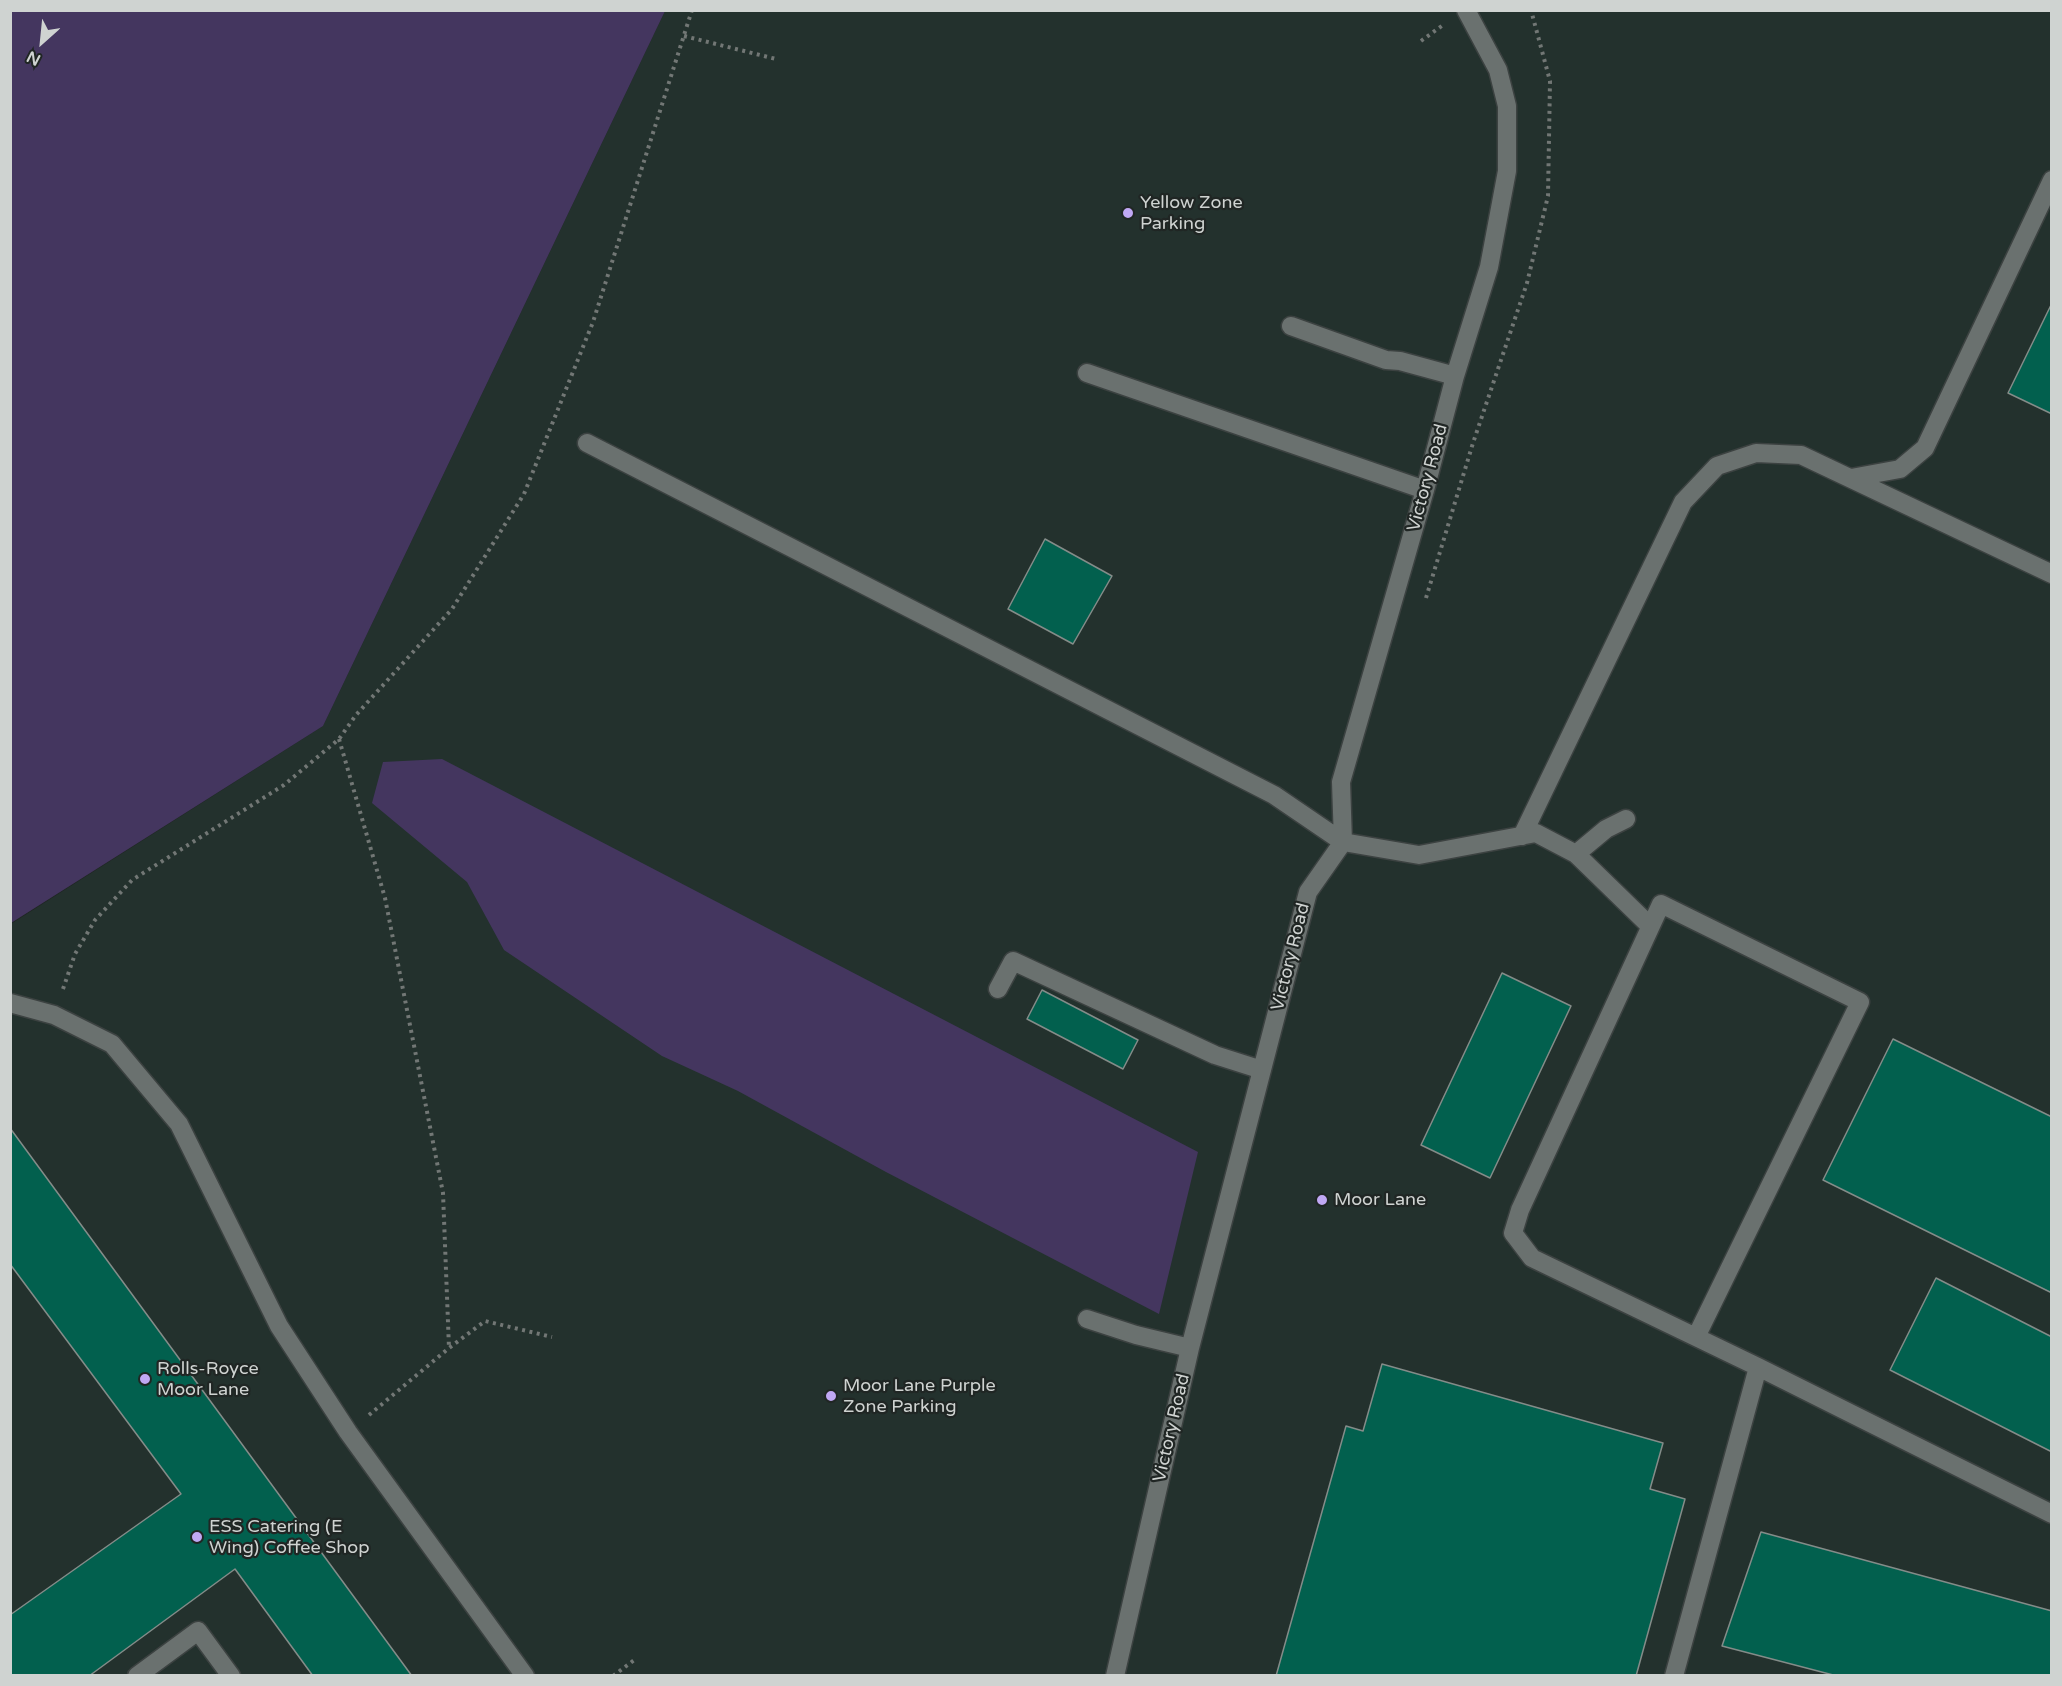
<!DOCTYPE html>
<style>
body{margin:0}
#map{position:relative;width:2062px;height:1686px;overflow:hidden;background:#202624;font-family:"Varela Round",sans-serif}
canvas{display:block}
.frame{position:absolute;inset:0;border:12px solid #cfd3d1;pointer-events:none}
.north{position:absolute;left:12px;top:12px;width:60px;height:60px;-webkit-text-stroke:4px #202624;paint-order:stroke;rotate:207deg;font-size:16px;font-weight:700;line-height:24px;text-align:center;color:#cfd3d1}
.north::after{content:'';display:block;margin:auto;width:21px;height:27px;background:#cfd3d1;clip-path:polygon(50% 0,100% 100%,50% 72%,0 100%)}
</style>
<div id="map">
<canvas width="2062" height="1686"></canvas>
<div class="frame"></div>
<div class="north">N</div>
</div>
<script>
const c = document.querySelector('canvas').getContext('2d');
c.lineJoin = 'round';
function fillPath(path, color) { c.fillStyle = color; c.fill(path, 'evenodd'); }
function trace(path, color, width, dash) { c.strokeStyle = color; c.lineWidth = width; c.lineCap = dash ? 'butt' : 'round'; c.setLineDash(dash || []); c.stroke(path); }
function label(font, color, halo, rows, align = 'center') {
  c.font = font + ' "Varela Round",sans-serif'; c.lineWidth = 4.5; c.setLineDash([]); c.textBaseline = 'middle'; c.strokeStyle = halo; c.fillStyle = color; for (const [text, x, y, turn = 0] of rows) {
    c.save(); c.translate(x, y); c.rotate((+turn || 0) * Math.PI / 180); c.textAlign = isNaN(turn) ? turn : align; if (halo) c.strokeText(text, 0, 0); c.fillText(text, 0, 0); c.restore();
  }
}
fillPath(new Path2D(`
 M665 11H2051V1675L11 1676V924L323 726Z`), '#23312d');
fillPath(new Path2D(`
 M11 10 665 11 323 726 11 923Z
 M442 759 1198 1152 1159 1314 886 1172 738 1091 662 1056 504 950 467 882 372 803 383 762Z`), '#44365f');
const building = new Path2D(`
 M2052 303V414L2008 393Z
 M1045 539 1112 576 1073 644 1008 609Z
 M1502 973 1571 1006 1490 1178 1421 1145Z
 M1042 990 1138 1040 1123 1069 1027 1019Z
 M1893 1039 2052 1117V1293L1823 1180Z
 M10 1128 412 1676H313L235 1569 89 1676H10V1615L181 1494 10 1264Z
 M1936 1278 2052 1337V1452L1890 1370Z
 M1382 1364 1663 1443 1650 1489 1685 1499 1636 1676H1276L1346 1426 1363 1431Z
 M1761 1532 2052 1611V1676H1837L1722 1646Z`);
fillPath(building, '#02604e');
trace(building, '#848c89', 1.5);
const minor = new Path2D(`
 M1291 326 1386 360 1400 361 1455 376
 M1087 373 1425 490
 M587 443 1274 795 1343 842 1419 855 1536 833 1576 854 1606 829 1626 819
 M1851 478 1900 469 1925 448 2052 180
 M1522 836 1683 502 1717 466 1756 453 1801 455 2052 574
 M1576 854 1650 926
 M998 989 1013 961 1215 1055 1262 1070
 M10 1003 54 1015 112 1044 179 1124 279 1326 348 1432 525 1676
 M1087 1319 1136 1335 1190 1348
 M1696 1337 1860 1002 1661 904 1520 1210 1513 1233 1532 1258 1758 1367 2052 1514
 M137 1676 198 1631 231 1676
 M1115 1676 1190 1348 1308 892 1343 842 1341 782 1425 490 1455 376 1489 267 1507 171V106L1498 70 1466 10
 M1674 1676 1758 1367`);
trace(minor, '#3c4241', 21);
trace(new Path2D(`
 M684 36 776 59
 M1421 41 1443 25
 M1426 598 1473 443 1527 283 1548 196 1550 81 1531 10
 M339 739 385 898 443 1193 449 1348
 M63 989 75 954 95 920 132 880 284 785 339 739 356 715 452 609 524 494 593 322 692 10
 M369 1415 449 1348 485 1321 552 1337
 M613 1676 637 1658`), '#727775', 4, [3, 4.5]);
trace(minor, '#6a716f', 18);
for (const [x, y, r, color] of [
 [1128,213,6,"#c0a8f4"],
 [1322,1200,6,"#c0a8f4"],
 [145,1379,6,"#c0a8f4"],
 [831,1396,6,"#c0a8f4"],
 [197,1537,6,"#c0a8f4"]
]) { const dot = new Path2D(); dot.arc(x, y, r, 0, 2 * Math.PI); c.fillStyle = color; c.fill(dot); trace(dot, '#202624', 2); }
label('18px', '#cfd3d1', '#202624', [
 ["Yellow Zone",1140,203],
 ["Parking",1140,224],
 ["Moor Lane",1334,1200],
 ["Rolls-Royce",157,1369],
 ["Moor Lane",157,1390],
 ["Moor Lane Purple",843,1386],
 ["Zone Parking",843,1407],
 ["ESS Catering (E",209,1527],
 ["Wing) Coffee Shop",209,1548]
], 'left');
label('18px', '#cfd3d1', '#202624', [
 ["Victory Road",1428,478,-75],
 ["Victory Road",1291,957,-76],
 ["Victory Road",1172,1428,-77]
]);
</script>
